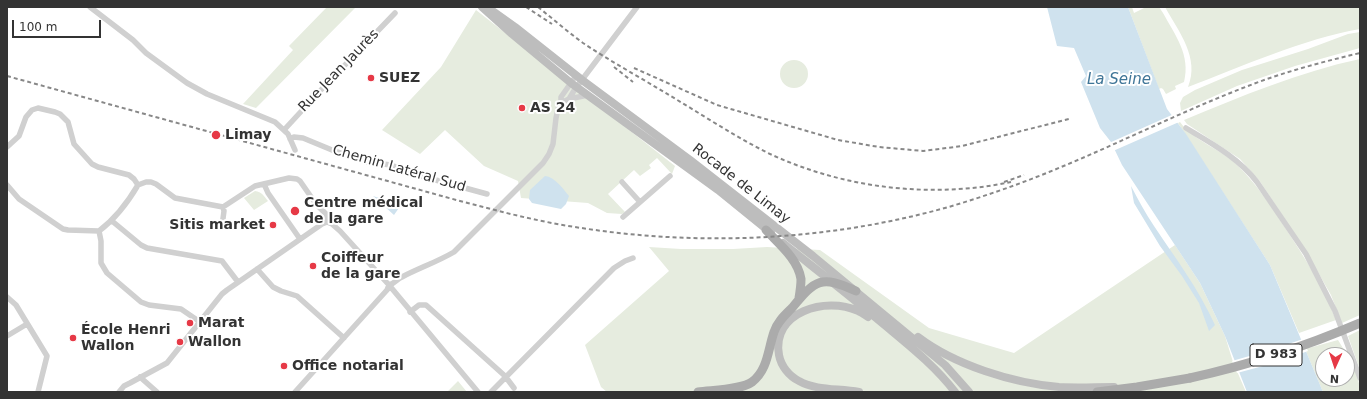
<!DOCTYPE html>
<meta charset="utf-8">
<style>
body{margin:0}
#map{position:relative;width:1367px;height:399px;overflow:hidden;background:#fff;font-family:"DejaVu Sans",sans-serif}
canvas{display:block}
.frame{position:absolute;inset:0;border:8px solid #333;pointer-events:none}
.north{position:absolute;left:1315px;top:347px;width:40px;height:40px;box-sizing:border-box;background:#fff;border:1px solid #adadad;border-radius:50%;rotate:183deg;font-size:11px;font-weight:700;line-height:16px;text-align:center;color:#333}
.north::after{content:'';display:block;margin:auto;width:14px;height:18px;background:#e63946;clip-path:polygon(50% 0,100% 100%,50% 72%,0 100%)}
.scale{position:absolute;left:12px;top:20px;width:89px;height:18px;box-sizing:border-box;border:2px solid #333;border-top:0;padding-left:5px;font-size:12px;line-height:14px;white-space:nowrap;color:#333;-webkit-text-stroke:3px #fff;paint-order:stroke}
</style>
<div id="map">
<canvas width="1367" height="399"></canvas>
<div class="frame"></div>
<div class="north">N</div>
<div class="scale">100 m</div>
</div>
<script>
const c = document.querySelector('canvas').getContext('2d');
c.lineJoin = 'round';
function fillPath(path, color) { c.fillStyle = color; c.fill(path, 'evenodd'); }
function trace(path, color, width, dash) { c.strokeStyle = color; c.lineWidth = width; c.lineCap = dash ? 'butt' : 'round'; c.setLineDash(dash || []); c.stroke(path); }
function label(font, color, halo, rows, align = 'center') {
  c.font = font + ' "DejaVu Sans",sans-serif'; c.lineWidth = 4; c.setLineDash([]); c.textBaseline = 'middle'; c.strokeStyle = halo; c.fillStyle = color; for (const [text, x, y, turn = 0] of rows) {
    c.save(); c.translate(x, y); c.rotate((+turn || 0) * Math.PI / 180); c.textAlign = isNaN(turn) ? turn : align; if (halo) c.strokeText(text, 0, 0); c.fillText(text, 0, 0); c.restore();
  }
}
fillPath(new Path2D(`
 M327 7H356L256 108 243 104 293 50 289 46Z
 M1128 7H1132L1134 13 1146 7H1159L1163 13C1175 35 1191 55 1184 82L1175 86 1176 89 1166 94 1163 89 1161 88 1159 89Z
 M1165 7H1360V29C1303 39 1243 66 1188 87 1200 58 1179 32 1165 7Z
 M476 10 675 166 672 174 657 158 649 165 651 168 640 176 634 170 608 194 625 212 622 214 607 213 588 203 521 198 518 181 484 166 445 130 420 154 382 130 441 67Z
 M1360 32V48L1295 66 1237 86 1181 111 1180 103 1183 97 1195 90 1242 70 1308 49 1348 34Z
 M1360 59V315L1342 323 1331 295 1304 248 1259 180 1240 159 1187 124 1184 120C1242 96 1299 72 1360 59Z
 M780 74a14 14 0 1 1 28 0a14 14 0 1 1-28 0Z
 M1180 122C1194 141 1219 148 1236 164 1256 183 1271 206 1286 229 1305 258 1323 287 1336 320L1299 333 1270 265 1178 123Z
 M255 191C262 192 264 196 268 201L254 210 244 198Z
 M1175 245 1200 283 1225 336 1233 362 1246 392H607L601 387 585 345 669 271 649 247 681 249H733L767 247 820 250 929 328 1014 353Z
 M1360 330V370L1348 336Z
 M1338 340C1347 355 1360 374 1360 392H1323L1305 349ZM1323 355H1347V379H1323Z
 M458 381 467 392H447Z`), '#e6ecdf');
fillPath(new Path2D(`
 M1047 7H1128L1167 109 1186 134 1270 265 1323 392H1247L1225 336 1200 283 1122 165 1111 142 1100 128 1081 82 1086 76 1074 48 1057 46Z
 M545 176C555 177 563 189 569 196L566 204 561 209 532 203 529 199 530 190Z
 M1131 186C1138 199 1145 213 1154 226 1176 259 1198 288 1215 325L1209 331 1199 303 1182 276 1160 246 1134 203Z
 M373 196 401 205 394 215Z`), '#cfe2ee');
fillPath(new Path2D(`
 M1174 114 1179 122 1113 151 1109 143Z
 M1303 339 1308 351 1278 362 1237 373 1232 361 1274 349Z`), '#fff');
trace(new Path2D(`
 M90 7 133 40 146 53 187 83 207 94 275 122 288 134 295 150
 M569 99 575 89 637 7
 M561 103 569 99 588 95
 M1186 128C1211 143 1239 158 1257 182L1306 254 1335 311 1360 378
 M284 130 319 92 395 13
 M290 139 294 137 303 138 332 150 367 162 391 165 421 176 487 194
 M7 147 19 136 26 117 32 110 38 108 55 112 60 114 68 122 74 144 92 164 98 167 129 175 134 179 138 185 146 182H151L156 184 175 198 223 207 255 186 289 178 297 179 300 181 316 204 326 214 327 217V222
 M622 182 640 202
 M264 184 268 193 300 239
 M7 185 19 199 63 229 68 230 99 231
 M623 217 670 176
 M112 221 141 245 147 248 222 261 238 282
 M327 222 332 224 340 231 389 285 478 392
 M222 226 224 211 223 207
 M99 231 101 241V263L107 273 141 302 149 305 181 309 200 322
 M99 231C115 219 128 202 138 185
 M257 269 273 287 281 291 297 296 344 338
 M389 285C394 284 397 279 402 277 419 268 437 262 454 252L543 163 549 154 553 144 556 118 558 109 561 103V97L573 80
 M7 297 16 305 47 356 38 392
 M410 312 419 305H426L505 376 514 388
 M7 336 27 324
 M140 377 157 392
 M119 392 124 386 130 383 167 363 222 294 227 290 322 224 327 222
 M295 392 387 290 389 285
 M491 392 614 268 625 261 633 258`), '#d0d0d0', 5.5);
trace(new Path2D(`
 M482 7 512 34 571 83 718 190 771 233
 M487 7 515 27 582 80 690 160 813 256 945 365 969 392
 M783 243C818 271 853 298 887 327 911 347 936 367 955 392
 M918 337C955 365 1012 383 1059 387 1077 388 1096 387 1114 387
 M859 392C839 388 817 391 799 381 789 376 781 366 779 355 771 312 826 296 858 311 862 312 865 315 868 317`), '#bdbdbd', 8);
trace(new Path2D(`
 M766 230C779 244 798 259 801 279 801 285 800 292 799 298
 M698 392C713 390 741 390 752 382 768 370 768 349 774 332 777 322 785 315 792 308 816 279 821 275 856 291
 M1097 392 1137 387 1190 378`), '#ababab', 9);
trace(new Path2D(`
 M526 7 552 24
 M538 7C553 19 568 32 583 43 610 61 641 78 669 95 701 114 734 136 768 153 842 188 930 199 1011 182
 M614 67 633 82
 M634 68 717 105 838 140 879 147 923 151 962 146 1069 119
 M7 76 460 201C498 211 536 221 575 227 699 247 830 241 952 206 985 196 1017 185 1049 172 1116 145 1180 112 1248 86 1284 72 1322 62 1360 53
 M1004 182 1024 175`), '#888', 2, [4, 3]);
trace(new Path2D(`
 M1190 378C1249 365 1304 347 1360 323`), '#ababab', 9);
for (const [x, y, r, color] of [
 [371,78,4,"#e63946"],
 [522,108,4,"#e63946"],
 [216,135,5,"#e63946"],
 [295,211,5,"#e63946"],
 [273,225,4,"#e63946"],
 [313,266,4,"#e63946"],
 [190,323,4,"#e63946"],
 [73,338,4,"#e63946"],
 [180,342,4,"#e63946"],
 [284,366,4,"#e63946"]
]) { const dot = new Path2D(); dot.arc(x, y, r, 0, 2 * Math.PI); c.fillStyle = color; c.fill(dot); trace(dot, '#fff', 1.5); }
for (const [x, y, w] of [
 [1276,355,52]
]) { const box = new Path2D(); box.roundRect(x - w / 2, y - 11, w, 22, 3); c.fillStyle = '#fff'; c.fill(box); trace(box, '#333', 1); }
label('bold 13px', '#333', null, [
 ["D 983",1276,355]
]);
label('14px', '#333', '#fff', [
 ["Rue Jean Jaurès",339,71,-46],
 ["Chemin Latéral Sud",399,169,16],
 ["Rocade de Limay",741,184,38]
]);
label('bold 14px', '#333', '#fff', [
 ["SUEZ",379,78],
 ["AS 24",530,108],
 ["Limay",225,135],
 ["Centre médical",304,203],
 ["de la gare",304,219],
 ["Sitis market",265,225,"right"],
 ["Coiffeur",321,258],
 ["de la gare",321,274],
 ["Marat",198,323],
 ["École Henri",81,330],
 ["Wallon",81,346],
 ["Wallon",188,342],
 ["Office notarial",292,366]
], 'left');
label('italic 15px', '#3f7597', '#fff', [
 ["La Seine",1119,80]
]);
</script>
